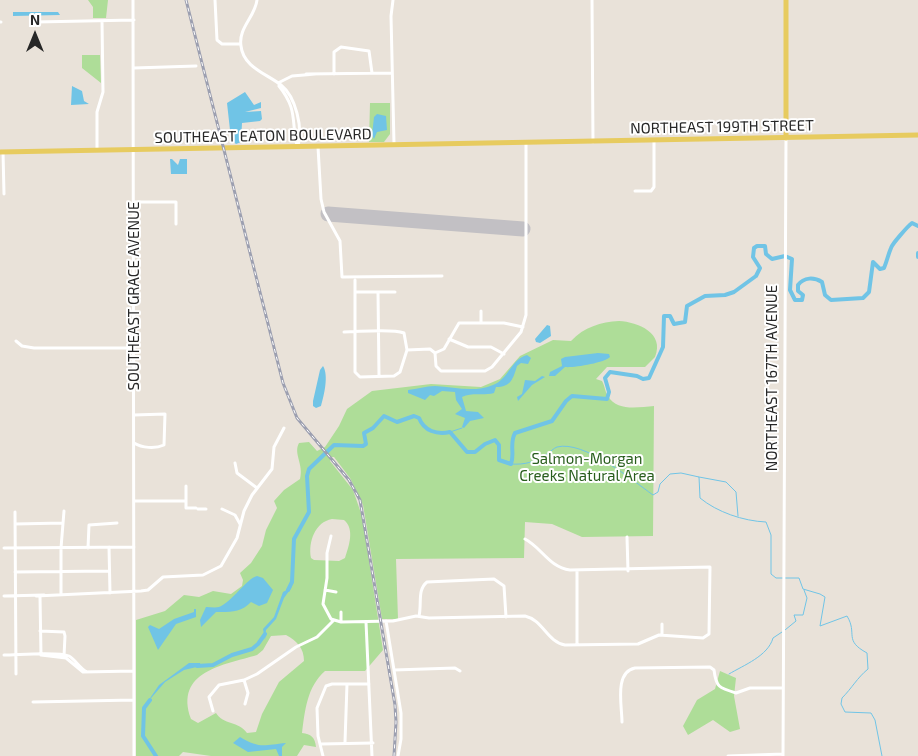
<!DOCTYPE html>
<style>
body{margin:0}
#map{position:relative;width:918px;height:756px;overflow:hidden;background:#e9e2d9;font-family:"Exo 2",sans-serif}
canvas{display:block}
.north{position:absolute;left:10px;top:10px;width:50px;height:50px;-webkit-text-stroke:4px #fff;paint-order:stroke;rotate:0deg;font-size:14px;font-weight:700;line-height:20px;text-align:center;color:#272727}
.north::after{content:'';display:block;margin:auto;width:18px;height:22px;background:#272727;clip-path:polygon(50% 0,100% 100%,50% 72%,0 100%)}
</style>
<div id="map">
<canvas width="918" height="756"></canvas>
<div class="north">N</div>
</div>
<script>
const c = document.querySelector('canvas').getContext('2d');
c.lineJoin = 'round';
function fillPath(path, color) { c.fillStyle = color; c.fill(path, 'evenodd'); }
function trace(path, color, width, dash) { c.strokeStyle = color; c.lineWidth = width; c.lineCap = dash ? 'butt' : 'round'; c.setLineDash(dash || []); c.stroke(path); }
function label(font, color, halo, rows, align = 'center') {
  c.font = font + ' "Exo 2",sans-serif'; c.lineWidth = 4; c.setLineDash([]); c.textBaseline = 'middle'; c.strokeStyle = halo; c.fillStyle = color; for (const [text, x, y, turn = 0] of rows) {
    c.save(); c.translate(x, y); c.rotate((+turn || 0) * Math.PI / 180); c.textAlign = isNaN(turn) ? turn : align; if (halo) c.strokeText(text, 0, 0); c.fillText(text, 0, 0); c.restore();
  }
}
fillPath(new Path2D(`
 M88 0H108L106 18H93V7Z
 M82 55H100L101 83 82 68Z
 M370 103H390V134L384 142H369Z
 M619 321C638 322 665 333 655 357L645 367H607L596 379 602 381C605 386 605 392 608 396 617 412 639 407 654 406L653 536 582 537 552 524 525 522 524 558 396 559 398 619H382L363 505 350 478 334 457H331L330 461 353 490 362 516 383 650 365 671H325C307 687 305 710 302 733 311 734 315 737 316 747L304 745 297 756H211L183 752 179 756H136V620L165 611 184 595 199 597 213 591 231 594 242 586 243 580 240 573 251 563 262 546 266 530 277 508 274 501 284 490 300 479C304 464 293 454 299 443L309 442 317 451 325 447 339 426 347 409 372 391 431 384 481 387 500 379 520 356 553 340 571 341C584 327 601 322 619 321ZM332 519 344 520C355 529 349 546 345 558L339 561 314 560 311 558C308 542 315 522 332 519ZM286 635C297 641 304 648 304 661L279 682 262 714 256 732 247 733C239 721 223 725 216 713L198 723 191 719C174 671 224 665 257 655L263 650 271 636Z
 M720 671 736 678 734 696 740 729 730 732 713 720 688 735 683 726 697 700 715 689Z`), '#aedd98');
fillPath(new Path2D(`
 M13 12H58L60 15 13 16Z
 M72 86 82 91 84 101 89 104 71 105Z
 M245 92 254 105 261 102V108L245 112 261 111 262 119 260 121 242 123 241 142 236 144 231 139 227 103Z
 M377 114 386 116 387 130 377 132 374 139 372 135 374 117Z
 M170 159H172L178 165 180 159H187V174H171Z
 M547 325 550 326 551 336 540 343 536 342 535 339Z
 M598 353 609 354 610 357C604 363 573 368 565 367L555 376H549L550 372 562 366 561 359 565 357Z
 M527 355 531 358 528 364 521 363 517 366C513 379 511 387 496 387L494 393C483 396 472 392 462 397L466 411 478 412 484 418 470 421 464 428 462 427 465 418 455 414 462 409 456 400 455 392 442 391 434 396 430 395 425 400 408 393V390C417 389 426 386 435 386 455 387 474 393 493 385 509 379 511 359 527 355Z
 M323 366C329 375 324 396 321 406L316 408 313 406V401L320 370Z
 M542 376 545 377 532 385 518 401 517 397 522 394 525 380 535 381Z
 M257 576 263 578 273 590 267 603 259 606 251 602C241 613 229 612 216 612L201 627 200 620 206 607C210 607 215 608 219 607 231 603 247 578 257 576Z
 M292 587 284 598 276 619 266 630 265 640 263 629 274 617 283 592Z
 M194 609H196V617L176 624 158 650 148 627 150 625 159 629 174 619 194 612Z
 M189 663H200L201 666 184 670 165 682 146 704 159 685Z
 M240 737C260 749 264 745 286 743L282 747V756H279L276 749 248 752 233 743Z`), '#70c4e6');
trace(new Path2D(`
 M450 432 462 428
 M511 464C525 465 535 462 547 454 550 452 554 448 557 447 584 440 632 480 653 495L658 492 660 484 670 474 681 473 699 477 700 498C717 512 743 521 766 522L771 535V574L776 578H799L803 589 820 594 825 597 820 626 847 616C858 634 843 640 867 653L868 669C857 678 852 688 842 698L841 704 845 712 871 713 875 720 882 756
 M699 477 726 482 736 492 738 516
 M785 630 796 621 794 615H803L807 598 804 590
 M729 674C744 665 768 656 773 638L782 632`), '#70c4e6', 1);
trace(new Path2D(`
 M918 253V257
 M288 590 292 582 294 539 309 512 307 476 309 469 334 445 363 446 366 444 364 433 373 428 384 416 397 422 414 416 419 418C424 431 437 435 450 432L467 452H475L485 444 495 440 499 445V460L511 464C515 454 509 444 515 433L552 421 566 401 572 396 607 399 609 392 605 378 610 372 637 376 643 379 649 378 663 347 664 316H670L674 324 685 322 687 306 705 296 725 295 734 292 756 276 760 268 753 257 754 248 757 246H765L766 254 772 259 785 256 792 259 790 290 795 300H802L803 295 798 291V285C804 277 814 277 822 282L825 295 831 300 863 298 869 292 873 262 880 269 884 268C887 261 888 255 891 248 892 244 908 226 912 223L918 226
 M197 666 213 665 232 655 252 649 258 644 265 634
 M150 700 144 708 143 736 156 756`), '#70c4e6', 4);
trace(new Path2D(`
 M328 214 523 229`), '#c2c0c4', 15);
trace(new Path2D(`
 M133 0 134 756
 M215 0 217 40 222 44H240
 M257 0C255 17 238 28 241 46 243 67 267 74 281 85 296 97 303 128 298 146
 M393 0 391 16 394 144
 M592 0 593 142
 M0 22H1
 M36 22 134 20
 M134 68 196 66
 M306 74 392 73
 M334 74V52L341 47 369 51 372 73
 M278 83 292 76 316 74
 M279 86C298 110 291 120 297 146
 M318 147 321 199 324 212 340 241 342 277 442 276
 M97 150V112L103 92 102 21
 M3 152 4 194
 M635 191H651L654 187V141
 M134 202H176V224
 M355 292H395
 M378 292 379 376
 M481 311V323
 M344 332C359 332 391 328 404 333L407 350 400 372 394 376 360 377 355 372V280
 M449 339 468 347H491L504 354
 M16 341 22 346 34 348H134
 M407 350 430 349 435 353
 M435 353 436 366 441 371H485L492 367 521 332 526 315V144
 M435 353 444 349 459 323H504L523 327
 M134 443C142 448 155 449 164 445L165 414 134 415
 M235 463 237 473 257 488
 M186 486V508H196
 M134 501H186
 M198 509H206
 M222 509 235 515 240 524
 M15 512 16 674
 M15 524 63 523
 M331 536 327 553V578L323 604 331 619 341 622 393 621 416 616 429 618 525 616C543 620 547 642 565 645L638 644 659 635 703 638 709 634 710 567 570 570C549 567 542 548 525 539
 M627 537 628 571
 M109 547 110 593
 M4 548 134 547
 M88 548 89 525 117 523
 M15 572 109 571
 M325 590 336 592
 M61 595V548L64 511
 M4 596 44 595
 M36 596 141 591 148 590 163 577 203 575 221 566 237 538 244 511 252 495 272 469 274 447 284 428
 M40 597 41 655
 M341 612V622
 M419 616C422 604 417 590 427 582L494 579 504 586 506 617
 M386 621 401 713V739L398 756
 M366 622 372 756
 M40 631 64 632 65 636 64 656
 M662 635V624
 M577 645V570
 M4 655C18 655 58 651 69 656 76 660 79 668 87 672
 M41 655 66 658 83 672 134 671
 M394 670 455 668 460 671
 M244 680 248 693 245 704
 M33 702 134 700
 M213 711 209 697 219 685 244 680 257 674 296 647 317 637 333 621
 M622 722C622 706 614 672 635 668L710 667 714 670C716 687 719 688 736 693L750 688H783
 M345 742 347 684
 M321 744 373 743
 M323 756 318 736 317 708 326 686 332 684H369
 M728 756 783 754
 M783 756 786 138`), '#fff', 3);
trace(new Path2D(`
 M786 138V0
 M0 152 918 135`), '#e7cb5f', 5);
const rail = new Path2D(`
 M186 0 283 383 297 418 349 480 360 500 395 705 396 722 394 756`);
trace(rail, '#9c9fb0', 3);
trace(rail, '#fff', 1, [4]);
label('15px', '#272727', '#fff', [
 ["NORTHEAST 199TH STREET",722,127,-1],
 ["SOUTHEAST EATON BOULEVARD",263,136,-1],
 ["SOUTHEAST GRACE AVENUE",134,296,-90],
 ["NORTHEAST 167TH AVENUE",772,378,-90]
]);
label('15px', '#295e1d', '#fff', [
 ["Salmon-Morgan",587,459],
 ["Creeks Natural Area",587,476]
]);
</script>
